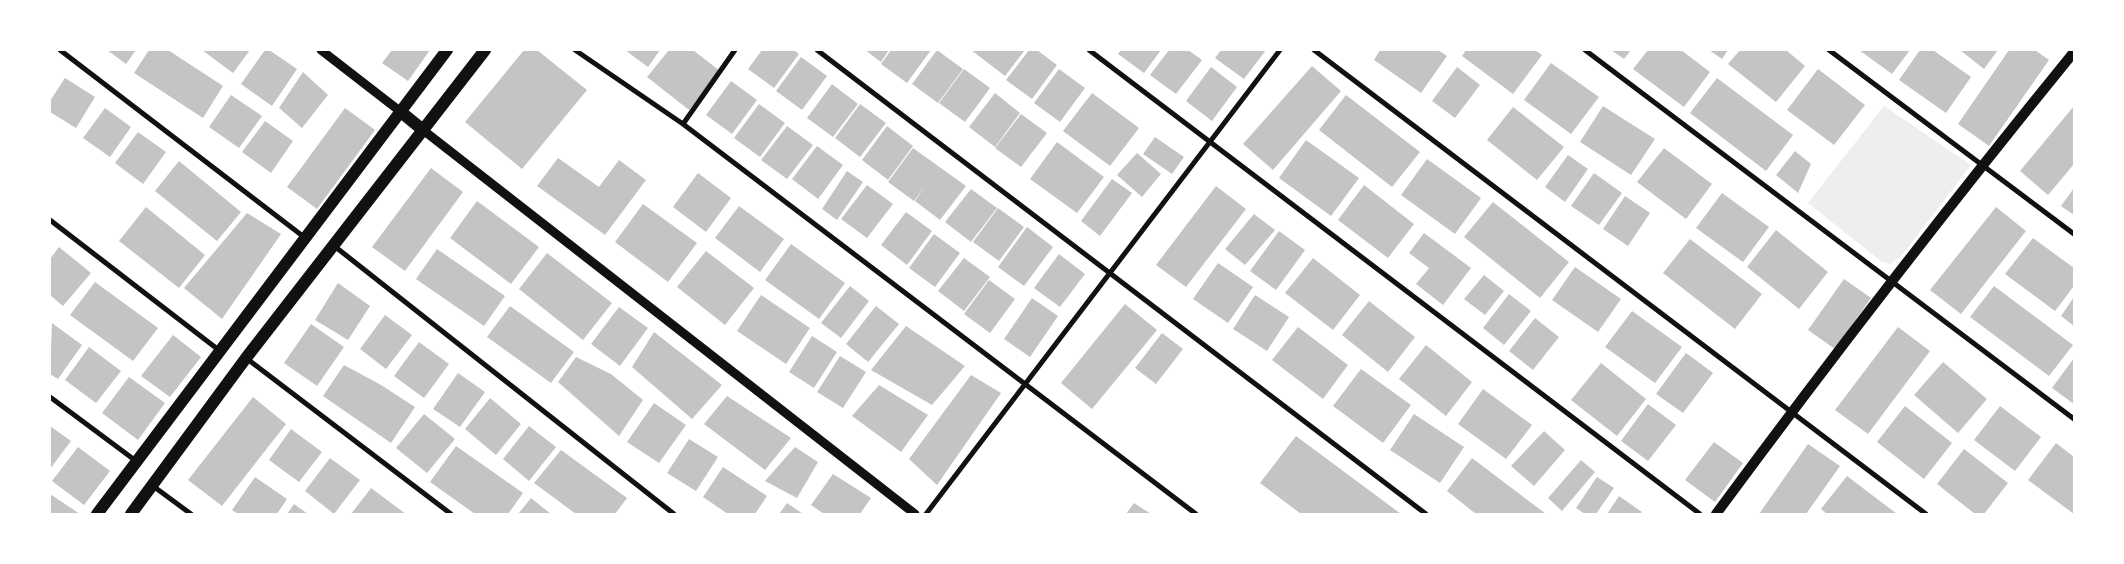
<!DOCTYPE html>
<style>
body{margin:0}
#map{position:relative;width:2124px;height:564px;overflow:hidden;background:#fff;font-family:"Playfair Display",serif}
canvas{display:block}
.frame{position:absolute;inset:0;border:51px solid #fff;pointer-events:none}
</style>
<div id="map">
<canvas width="2124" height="564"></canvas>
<div class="frame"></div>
</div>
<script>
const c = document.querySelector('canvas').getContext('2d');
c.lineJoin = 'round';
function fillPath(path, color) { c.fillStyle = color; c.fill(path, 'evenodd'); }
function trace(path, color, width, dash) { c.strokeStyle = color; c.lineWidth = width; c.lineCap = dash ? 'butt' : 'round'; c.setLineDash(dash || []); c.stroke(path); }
fillPath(new Path2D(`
 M1884 106 1971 165 1903 254 1891 264 1882 262 1808 203Z`), '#eee');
fillPath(new Path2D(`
 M107 50H136L126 64Z
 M149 50H168L223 86 203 118 134 73Z
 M202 50H250L233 73Z
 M265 50H269L297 69 272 106 241 84Z
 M392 50H430L408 81 382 63Z
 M524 50H537L587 90 522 169 465 122Z
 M625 50H660L648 67Z
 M669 50H693L720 71 689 110 647 77Z
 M762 50H794L799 54 774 88 748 69Z
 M865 50H889L881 62Z
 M891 50H931L907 83 881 64Z
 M937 50 963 69 938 103 912 84Z
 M971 50H1025L1005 76Z
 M1029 50H1037L1057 65 1032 99 1006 80Z
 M1121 50H1161L1144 73 1118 54Z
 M1169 50H1188L1202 60 1176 94 1150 75Z
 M1221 50H1266L1244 79 1215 58Z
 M1380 50H1438L1447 56 1421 93 1374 60Z
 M1466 50H1535L1542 55 1513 94 1462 56Z
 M1611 50H1631L1624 59Z
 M1648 50H1681L1710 72 1684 107 1633 69Z
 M1709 50H1728L1722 59Z
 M1740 50H1786L1805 66 1776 102 1728 64Z
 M1859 50H1910L1892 74Z
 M1920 50H1933L1971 77 1946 113 1899 80Z
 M1960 50H1998L1984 69Z
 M2009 50H2035L2049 60 1989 146 1958 124Z
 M801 57 827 76 802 110 776 91Z
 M1551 63 1599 97 1571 134 1524 100Z
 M1312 66 1341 91 1273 170 1243 144Z
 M1211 67 1237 87 1212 121 1186 101Z
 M1457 67 1480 85 1455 118 1432 101Z
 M964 69 990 88 965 122 939 103Z
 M1059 69 1085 88 1060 122 1034 103Z
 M1818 69 1865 105 1834 145 1787 110Z
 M303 72 328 95 302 128 279 108Z
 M65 78 95 97 76 128 50 112V101Z
 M1717 78 1793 135 1766 171 1690 113Z
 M731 81 757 100 732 134 706 115Z
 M832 84 858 104 833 137 807 118Z
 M995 93 1020 113 995 147 969 127Z
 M1092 93 1139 128 1110 166 1063 131Z
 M231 95 262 116 239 148 209 127Z
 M1346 95 1420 152 1392 187 1319 130Z
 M759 104 785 123 760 157 734 138Z
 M860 104 886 123 860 157 835 138Z
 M1603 106 1655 139 1631 175 1580 142Z
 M2074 106V164L2048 195 2020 171Z
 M1513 107 1564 147 1537 180 1487 140Z
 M105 108 131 127 110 157 83 138Z
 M345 108 375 130 317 209 287 187Z
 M1021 114 1047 133 1021 167 995 148Z
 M265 121 293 141 271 173 242 152Z
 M787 126 813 145 787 179 761 160Z
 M887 126 913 146 888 180 862 160Z
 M138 132 166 152 143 184 115 163Z
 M1155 137 1184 157 1172 174 1143 154Z
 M1306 140 1359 178 1331 216 1279 178Z
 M1057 142 1104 177 1077 213 1030 179Z
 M817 146 843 165 818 199 792 179Z
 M913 148 966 186 940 220 915 201 925 186 914 201 888 182Z
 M1664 148 1712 184 1686 219 1637 182Z
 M1795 151 1811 164 1798 193 1776 175Z
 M1137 153 1161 174 1142 197 1117 175Z
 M1568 155 1588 169 1565 202 1545 187Z
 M558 158 599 187 619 160 646 180 605 235 537 186Z
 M1427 159 1481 198 1455 234 1401 195Z
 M179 161 241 212 217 241 155 191Z
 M431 168 463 192 405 271 372 247Z
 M847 171 863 182 837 220 822 209Z
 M698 173 731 198 706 232 673 207Z
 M1594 173 1622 193 1599 225 1571 206Z
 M1112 179 1132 193 1100 236 1081 221Z
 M867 185 893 204 867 238 841 219Z
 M1364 185 1414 224 1388 258 1338 220Z
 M1216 186 1246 209 1186 287 1156 265Z
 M2074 188V215L2061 206Z
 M971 189 997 208 971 242 945 222Z
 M1722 193 1769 227 1743 262 1696 228Z
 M1625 196 1650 213 1628 246 1603 229Z
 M477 201 539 247 511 284 450 238Z
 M1493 202 1569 262 1540 298 1464 237Z
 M643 204 697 243 668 282 615 242Z
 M739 206 784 239 760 272 715 238Z
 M146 207 205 255 179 288 119 241Z
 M1996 207 2026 231 1961 314 1930 290Z
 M998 208 1024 227 999 261 973 242Z
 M906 212 932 231 907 265 881 245Z
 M247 213 281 234 222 319 184 288Z
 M1254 214 1275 230 1245 265 1225 249Z
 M1027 227 1053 247 1024 286 998 267Z
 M1776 230 1828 272 1799 309 1747 267Z
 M1279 231 1305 250 1276 290 1250 271Z
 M1424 233 1471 268 1443 305 1416 284 1429 268 1409 253Z
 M934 234 960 253 935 287 909 268Z
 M2033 238 2074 268V286L2055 311 2005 274Z
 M1690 239 1762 294 1735 329 1663 273Z
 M791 244 845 283 819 319 765 280Z
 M59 247 91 273 63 306 50 295V259Z
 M437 249 505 296 484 326 416 279Z
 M706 251 754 288 725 325 677 287Z
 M547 253 612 303 583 340 519 289Z
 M1059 254 1085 274 1060 307 1034 288Z
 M964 258 990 277 964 311 938 291Z
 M1313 258 1360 295 1333 330 1285 293Z
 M1218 263 1253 287 1228 323 1193 299Z
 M1575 267 1621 299 1598 332 1552 300Z
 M1484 275 1504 291 1485 315 1464 299Z
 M1844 279 1871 298 1835 349 1808 330Z
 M989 280 1015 299 990 333 964 314Z
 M95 282 158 328 133 361 70 315Z
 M338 283 370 306 348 340 315 320Z
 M850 286 869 301 841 338 821 323Z
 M1994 286 2073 345 2049 376 1970 317Z
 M1509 294 1531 311 1504 345 1483 328Z
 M761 295 810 328 786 364 737 331Z
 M1255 295 1289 317 1267 351 1233 329Z
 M2074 297V326L2061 316Z
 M1032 298 1058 316 1030 357 1004 339Z
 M1369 301 1415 337 1388 372 1342 335Z
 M1125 304 1157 330 1092 409 1061 383Z
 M510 306 574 352 551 383 487 337Z
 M876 306 899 324 868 362 846 344Z
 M619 307 648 328 620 366 591 344Z
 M1632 311 1682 347 1655 383 1605 347Z
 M385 315 412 335 386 369 360 349Z
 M1535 318 1559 337 1533 370 1509 351Z
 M52 323 82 345 58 379 50 374Z
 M311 324 344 347 317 386 284 363Z
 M906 326 965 366 932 405 871 370Z
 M1298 327 1348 365 1323 399 1272 360Z
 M1898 327 1930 351 1868 434 1835 410Z
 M654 332 722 385 692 419 632 367Z
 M1162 333 1183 349 1156 384 1135 368Z
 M173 335 201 357 170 397 141 376Z
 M812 336 837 352 814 388 789 372Z
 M419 342 449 364 424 398 394 376Z
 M1426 345 1472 382 1446 416 1399 379Z
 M89 347 121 371 96 403 65 380Z
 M1686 353 1713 373 1683 413 1656 394Z
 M840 356 866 372 843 408 817 392Z
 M576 357 611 374 643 400 619 436 558 382Z
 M2074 358V404L2052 388Z
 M1943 362 1987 399 1958 433 1914 395Z
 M1601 363 1646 399 1617 436 1571 400Z
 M344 365 381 385 415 407 391 443 323 396Z
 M1361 369 1411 405 1383 443 1333 406Z
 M458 373 485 392 460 427 433 409Z
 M971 375 1001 393 937 485 909 459Z
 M129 377 165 403 138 440 102 413Z
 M879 385 928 415 901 452 852 416Z
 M1483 389 1532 425 1506 459 1458 424Z
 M727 396 791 438 765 470 704 424Z
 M253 397 286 424 222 506 188 480Z
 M490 398 521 424 496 455 465 429Z
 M654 403 686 425 659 463 627 442Z
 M1648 404 1676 425 1648 461 1621 441Z
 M1905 406 1952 443 1924 479 1877 442Z
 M2000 406 2041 437 2015 471 1974 440Z
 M424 414 455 439 427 473 396 448Z
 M1414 414 1464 447 1440 483 1390 450Z
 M50 426 71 441 50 469Z
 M529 426 556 447 529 481 503 459Z
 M291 429 322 452 299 482 269 460Z
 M1544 431 1565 450 1534 486 1511 466Z
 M1296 436 1401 514H1301L1260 483Z
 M689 439 718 457 696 491 667 473Z
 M1714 442 1743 463 1715 502 1685 480Z
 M2056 443 2074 457V514L2028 480Z
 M1808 444 1840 466 1806 514H1759Z
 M456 446 523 493 508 514H475L430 482Z
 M78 447 110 471 84 505 52 481Z
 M795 447 818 462 797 498 765 481Z
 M1964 449 2008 483 1984 514H1975L1937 484Z
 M561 450 627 498 615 514H576L534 483Z
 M330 458 360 480 334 514 305 491Z
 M1472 458 1546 514H1476L1447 491Z
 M1581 460 1595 472 1562 511 1548 498Z
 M723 467 767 496 755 514H728L703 497Z
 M833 474 871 498 860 514H824L811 505Z
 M1847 476 1897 514H1827L1821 509Z
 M255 477 287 499 277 514H238L232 510Z
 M1597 477 1614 488 1596 514H1585L1576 508Z
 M371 488 406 514H351Z
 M50 494 80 514H50Z
 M1619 496 1642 512 1640 514H1607Z
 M531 498 551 514H518Z
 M787 503 803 514H779Z
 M1134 503 1151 514H1126Z
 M294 504 308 514H287Z`), '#c4c4c4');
trace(new Path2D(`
 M60 50 304 237
 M575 50 683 124 1196 514
 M817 50 1426 514
 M1089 50 1700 514
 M1314 50 1926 514
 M1585 50 2074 419
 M1829 50 2074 234
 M683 124 735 50
 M50 220 220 351
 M333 245 674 514
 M246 358 451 514
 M50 397 136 461
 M153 486 191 514
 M926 514 1280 50`), '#111', 5);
trace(new Path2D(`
 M321 50 401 112
 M423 130 915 514`), '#111', 9);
trace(new Path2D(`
 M1716 514C1832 357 1951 203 2074 52`), '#111', 10);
trace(new Path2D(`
 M401 112 423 130
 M97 514 447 50
 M131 514 246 358 485 50`), '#111', 12);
</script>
